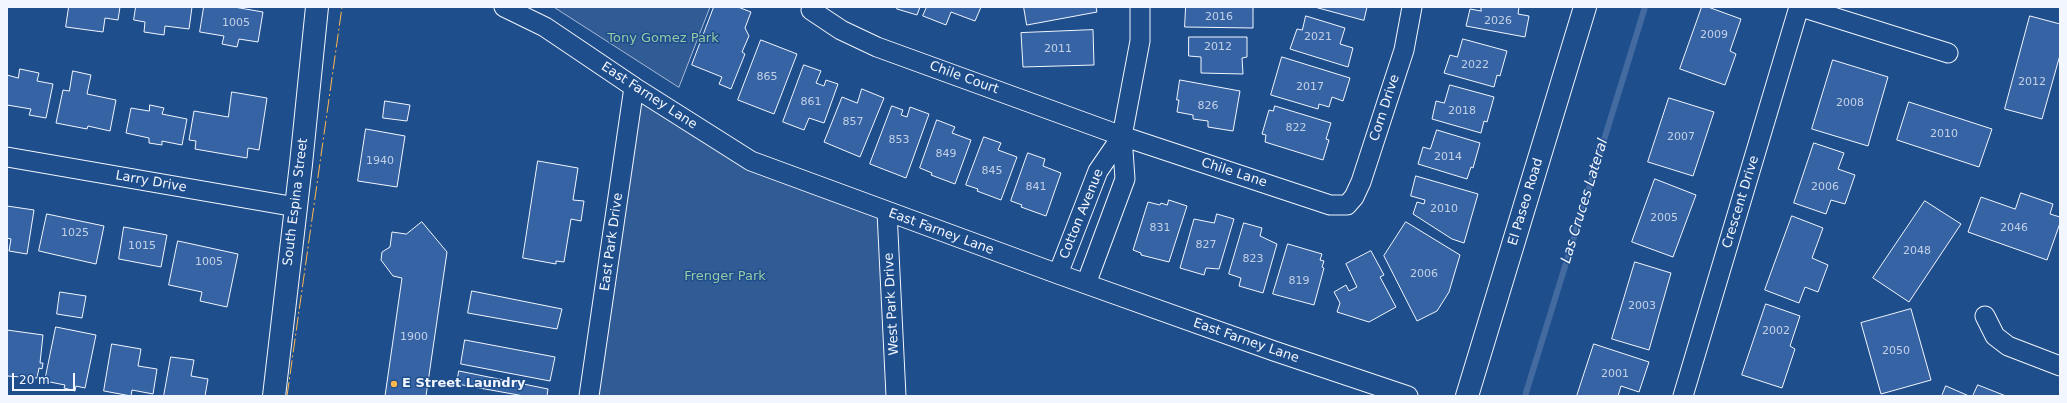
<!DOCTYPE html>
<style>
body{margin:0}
#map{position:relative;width:2067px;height:403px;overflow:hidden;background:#1f4e8c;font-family:"DejaVu Sans",sans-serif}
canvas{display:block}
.frame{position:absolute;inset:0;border:8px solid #f2f6ff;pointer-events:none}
.scale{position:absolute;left:12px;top:373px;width:63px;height:18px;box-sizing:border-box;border:2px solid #f2f6ff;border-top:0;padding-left:5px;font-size:12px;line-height:14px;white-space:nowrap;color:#f2f6ff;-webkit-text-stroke:3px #1f4e8c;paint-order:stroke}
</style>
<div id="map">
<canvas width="2067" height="403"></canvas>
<div class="frame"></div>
<div class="scale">20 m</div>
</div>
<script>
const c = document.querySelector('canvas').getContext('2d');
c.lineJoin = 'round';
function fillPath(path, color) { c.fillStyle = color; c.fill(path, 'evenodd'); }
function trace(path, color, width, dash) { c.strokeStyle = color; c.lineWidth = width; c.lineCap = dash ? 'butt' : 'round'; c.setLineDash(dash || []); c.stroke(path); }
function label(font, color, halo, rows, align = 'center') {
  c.font = font + ' "DejaVu Sans",sans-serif'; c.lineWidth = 3; c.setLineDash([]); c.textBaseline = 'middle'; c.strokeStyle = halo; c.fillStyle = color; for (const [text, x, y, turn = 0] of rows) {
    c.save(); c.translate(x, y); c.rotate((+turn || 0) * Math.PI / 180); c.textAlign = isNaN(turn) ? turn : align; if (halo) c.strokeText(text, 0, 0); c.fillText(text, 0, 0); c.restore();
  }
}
const built = new Path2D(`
 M554 7H710L679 87Z
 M634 87 751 161 887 212 895 396H588Z`);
fillPath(built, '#305b95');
trace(built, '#a8bbd7', 1);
trace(new Path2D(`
 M1525 396 1645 7`), '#446ba0', 6);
const building = new Path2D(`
 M69 7H120L118 20 105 18 103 32 66 27Z
 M136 7H192L189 29 165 26 164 35 144 32 145 22 134 20Z
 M204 7H234L263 12 258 42 239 39 237 47 222 44 224 36 200 32Z
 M714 7H738L751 12 745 28 749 36 742 52 745 54 731 89 719 84 722 77 692 65Z
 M898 7H920L917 15 897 9Z
 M927 7H981L975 21 951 12 946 25 923 16Z
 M1024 7H1096L1097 12 1027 25Z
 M1186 7H1255L1253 8V28L1185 27Z
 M1315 7H1367L1364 20Z
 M1481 7H1519L1518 14 1529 16 1525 37 1466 26 1470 9 1481 11Z
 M1702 7H1708L1741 19 1730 51 1736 54 1725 85 1680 69Z
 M1306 16 1345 28 1340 44 1353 48 1348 67 1290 49 1297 29 1302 30Z
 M2030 16 2060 24V55L2042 119 2005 109Z
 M1093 30 1094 65 1023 67 1021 33Z
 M1189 37H1247V57L1242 58 1243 74 1201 73V57L1189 56Z
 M1463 39 1507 51 1500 76 1497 75 1494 87 1444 73 1450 55 1457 57Z
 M761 40 797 54 774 114 738 100Z
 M1282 57 1350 78 1343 101 1332 97 1329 107 1319 104 1318 109 1271 95Z
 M1833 60 1888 77 1868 146 1812 129Z
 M804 65 821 71 816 83 824 86 826 80 838 84 824 123 809 118 804 130 783 122Z
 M20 69 39 73 37 81 53 84 46 118 29 115 31 109 7 105V75L18 78Z
 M73 71 91 75 87 94 116 100 110 131 88 126 87 129 56 123 63 90 69 91Z
 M1180 80 1240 91 1233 131 1208 127V121L1193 119V115L1177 112 1179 100H1177Z
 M1450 85 1494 97 1487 122 1484 121 1481 133 1432 119 1436 101 1444 103Z
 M862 89 884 98 860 157 824 142 842 97 857 103Z
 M232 92 267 98 259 150 248 148 247 158 195 149 196 141 189 140 194 111 228 117Z
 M1669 98 1714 112 1693 176 1648 162Z
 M385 101 410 105 407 121 383 118Z
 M1909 102 1992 129 1979 167 1897 140Z
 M150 105 164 108 162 114 187 119 182 145 162 141V145L149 143V138L126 133 131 108 149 111Z
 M892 106 903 110 901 115 907 117 910 107 929 114 906 178 870 164Z
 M1275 106 1331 123 1326 139 1329 140 1323 160 1265 142 1266 135 1262 134 1269 110 1273 111Z
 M937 120 955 127 952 133 971 140 955 184 931 175 932 173 920 168Z
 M366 129 405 136 397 187 358 181Z
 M1437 130 1480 143 1473 168 1471 167 1467 179 1418 164 1423 147 1430 149Z
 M984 137 1001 143 998 150 1017 157 1001 200 977 191 978 189 966 185Z
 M1814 143 1844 153 1838 169 1855 175 1845 204 1831 200 1826 214 1794 203Z
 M1028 153 1045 159 1043 166 1061 173 1046 216 1021 207 1022 205 1011 201Z
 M538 161 578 168 573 200 584 201 581 221 571 219 564 262 556 261V264L523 258Z
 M1416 176 1478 194 1464 243 1452 239 1413 214 1417 202 1424 204 1425 200 1411 196Z
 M1655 179 1696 195 1673 257 1632 242Z
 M2021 193 2053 204 2050 214 2060 217V223L2047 260 1968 232 1981 197 2015 209Z
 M1169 200 1187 206 1169 262 1141 255V253L1133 250 1148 202 1160 205 1161 203 1167 205Z
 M1925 201 1961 224 1909 302 1873 278Z
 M7 206 34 210 27 254 9 251 11 239 7 238Z
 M47 214 104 226 96 264 39 251Z
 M1217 214 1234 219 1219 269 1206 268 1204 275 1180 268 1194 219 1214 223Z
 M1792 216 1823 228 1812 258 1828 265 1818 292 1805 287 1799 303 1765 290Z
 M422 222 447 252 426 396H385L402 278 393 276 381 260 382 252 390 247 392 232 406 234Z
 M1406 222 1460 255 1449 292 1437 311 1417 321 1384 256Z
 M1244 223 1262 228 1260 236 1277 244 1263 293 1239 286 1241 278 1229 274Z
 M124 227 167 235 161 267 119 259Z
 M178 241 238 254 227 307 200 301 202 292 169 285Z
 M1288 244 1322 254 1320 260 1324 261 1322 267 1324 268 1314 305 1273 294Z
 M1371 251 1384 275 1380 277 1396 307 1369 322 1337 312 1340 303 1334 292 1346 285 1349 291 1357 287 1346 264Z
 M1635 262 1671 273 1649 350 1612 339Z
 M472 291 562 309 557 329 468 313Z
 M60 292 86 296 82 318 57 314Z
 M1766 304 1800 316 1790 346 1795 349 1782 388 1742 375Z
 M1911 309 1931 380 1881 394 1861 323Z
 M56 327 96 335 85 388 76 386 75 391 64 388 65 385 45 381Z
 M7 330 43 335 40 363H43L42 369 39 368 37 378 7 376Z
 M465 340 555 357 550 381 461 364Z
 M112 344 141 349 138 366 157 369 153 394 132 390 131 396 104 391Z
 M1594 344 1649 362 1639 392 1621 386 1618 396H1577Z
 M171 357 194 360 191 376 208 379 205 396H164Z
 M459 371 548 389 547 396H524L457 384Z
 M1978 385 2006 396H1973Z
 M1946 386 1969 396H1942Z`);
fillPath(building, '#3563a3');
trace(building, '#f2f6ff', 1);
const minor = new Path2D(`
 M504 7 545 27 634 87 751 161 1058 274 1274 351 1408 396
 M1801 7 1948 53
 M811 10 841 30 877 47 1122 136 1330 205H1347L1354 197 1361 182 1404 50 1412 7
 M1122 136 1140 41V7
 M7 157 296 207
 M887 212 896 396
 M1058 274 1098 171 1122 136 1125 179 1086 284
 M1985 316 1995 336 2008 346 2060 366
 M589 396 634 87
 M1683 396 1799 7`);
const tertiary = new Path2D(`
 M274 396 301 164 317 7`);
const secondary = new Path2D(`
 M1467 396 1585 7`);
trace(minor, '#f2f6ff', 21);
trace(tertiary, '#f2f6ff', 24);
trace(secondary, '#f2f6ff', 24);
trace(minor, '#1f4e8c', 19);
trace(tertiary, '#1f4e8c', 22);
trace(secondary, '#1f4e8c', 22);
trace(new Path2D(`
 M287 396 342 7`), '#ffb74d', 1, [14, 3, 2, 3]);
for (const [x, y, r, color] of [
 [394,384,4,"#ffb74d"]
]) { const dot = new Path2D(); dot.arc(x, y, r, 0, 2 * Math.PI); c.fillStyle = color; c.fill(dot); trace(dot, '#1f4e8c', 1.5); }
label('11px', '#c3d1e8', null, [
 ["2016",1219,17],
 ["2026",1498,21],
 ["1005",236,23],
 ["2009",1714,35],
 ["2021",1318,37],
 ["2012",1218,47],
 ["2011",1058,49],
 ["2022",1475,65],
 ["865",767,77],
 ["2012",2032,82],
 ["2017",1310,87],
 ["861",811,102],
 ["2008",1850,103],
 ["826",1208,106],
 ["2018",1462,111],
 ["857",853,122],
 ["822",1296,128],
 ["2010",1944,134],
 ["2007",1681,137],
 ["853",899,140],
 ["849",946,154],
 ["2014",1448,157],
 ["1940",380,161],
 ["845",992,171],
 ["841",1036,187],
 ["2006",1825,187],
 ["2010",1444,209],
 ["2005",1664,218],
 ["831",1160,228],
 ["2046",2014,228],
 ["1025",75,233],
 ["827",1206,245],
 ["1015",142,246],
 ["2048",1917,251],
 ["823",1253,259],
 ["1005",209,262],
 ["2006",1424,274],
 ["819",1299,281],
 ["2003",1642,306],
 ["2002",1776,331],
 ["1900",414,337],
 ["2050",1896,351],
 ["2001",1615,374]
]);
label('13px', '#97c8a6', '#1f4e8c', [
 ["Tony Gomez Park",663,39],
 ["Frenger Park",725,277]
]);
label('13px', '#f2f6ff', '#1f4e8c', [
 ["Chile Court",964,78,20],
 ["East Farney Lane",649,96,33],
 ["Corn Drive",1385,108,-72],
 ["Chile Lane",1234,173,18],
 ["Larry Drive",151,182,10],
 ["South Espina Street",296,202,-83],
 ["El Paseo Road",1526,202,-73],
 ["Crescent Drive",1741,202,-73],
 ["Cotton Avenue",1082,214,-68],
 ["East Farney Lane",941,232,20],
 ["East Park Drive",612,242,-82],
 ["West Park Drive",892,304,-93],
 ["East Farney Lane",1246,341,19]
]);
label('bold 13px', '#f2f6ff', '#1f4e8c', [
 ["E Street Laundry",402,384]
], 'left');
label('italic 14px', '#f2f6ff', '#1f4e8c', [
 ["Las Cruces Lateral",1585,201,-73]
]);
</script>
